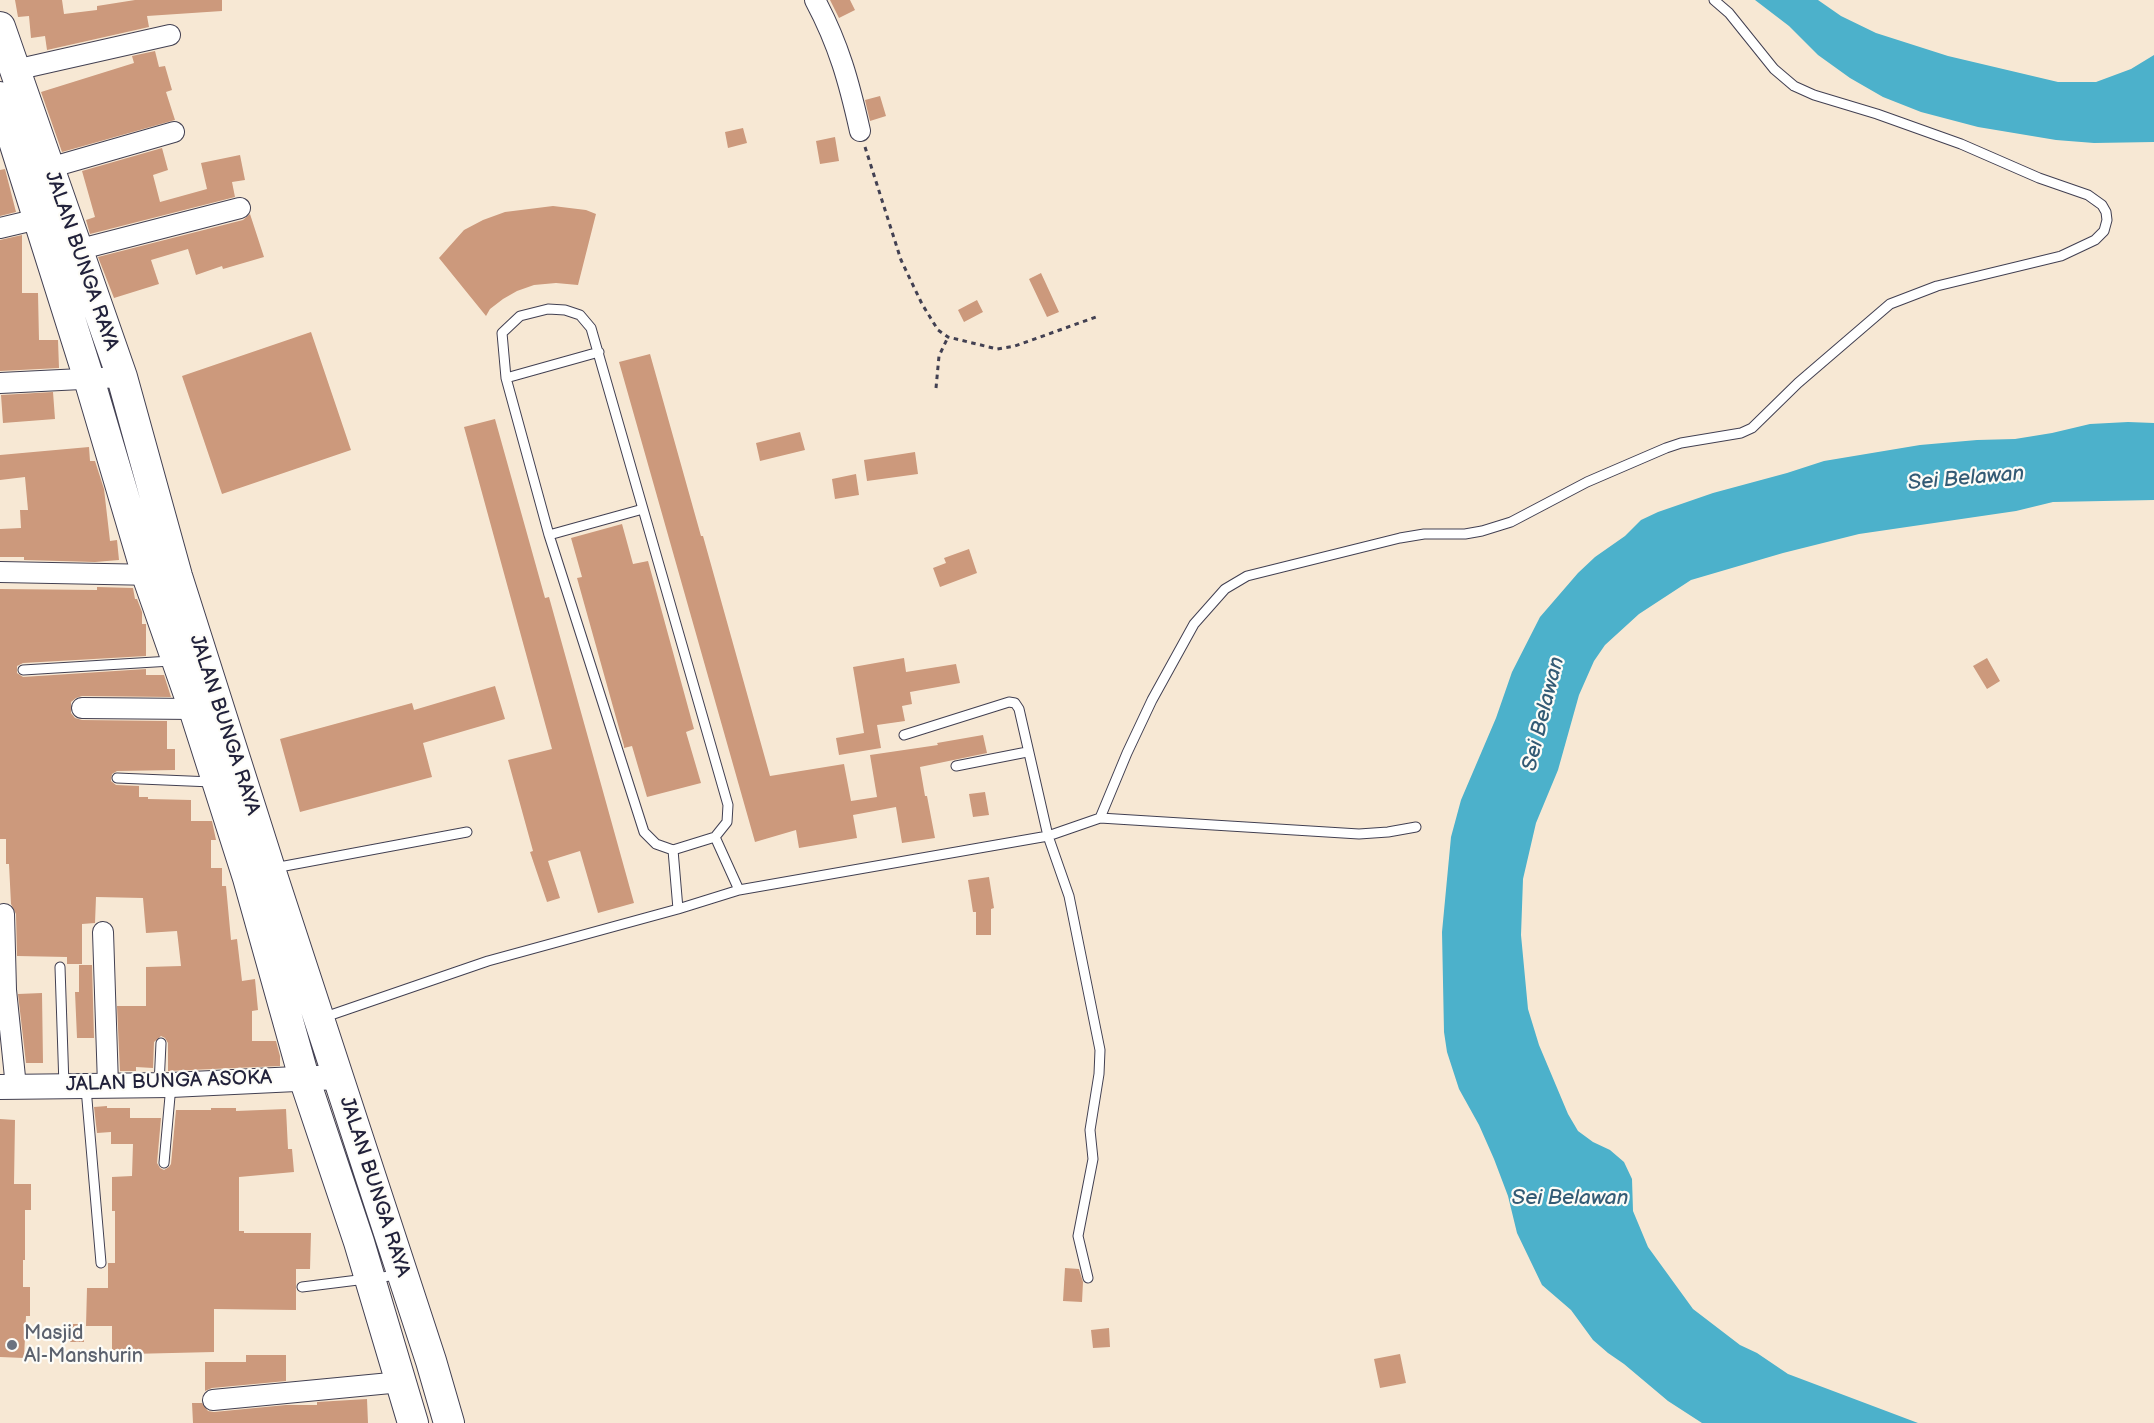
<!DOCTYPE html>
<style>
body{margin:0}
canvas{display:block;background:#f7e8d4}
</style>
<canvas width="2154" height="1423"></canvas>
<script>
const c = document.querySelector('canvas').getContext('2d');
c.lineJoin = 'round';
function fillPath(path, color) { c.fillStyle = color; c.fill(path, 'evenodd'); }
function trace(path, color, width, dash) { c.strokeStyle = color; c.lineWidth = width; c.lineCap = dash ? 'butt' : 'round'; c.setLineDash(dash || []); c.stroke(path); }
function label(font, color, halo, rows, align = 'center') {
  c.font = font + ' "Balsamiq Sans",sans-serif'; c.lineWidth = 4.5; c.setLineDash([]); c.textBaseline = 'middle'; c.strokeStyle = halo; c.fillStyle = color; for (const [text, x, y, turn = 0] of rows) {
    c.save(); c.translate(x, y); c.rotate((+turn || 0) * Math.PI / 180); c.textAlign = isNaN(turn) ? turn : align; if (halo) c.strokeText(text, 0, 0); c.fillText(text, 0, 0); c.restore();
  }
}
fillPath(new Path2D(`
 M1755 0H1818L1841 16 1876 33 1948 56 2058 82H2096L2131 69 2154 55V142L2094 143 2056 140 1978 127 1921 112 1883 97 1850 78 1818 55 1789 26Z
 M2128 422 2154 423V500L2053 502 2016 511 1859 534 1783 553 1691 580 1639 614 1605 645 1594 661 1579 695 1558 770 1536 823 1523 879 1521 935 1528 1009 1539 1045 1568 1114 1578 1131 1593 1142 1610 1150 1624 1162 1632 1179 1633 1211 1648 1247 1693 1309 1740 1345 1757 1353 1788 1374 1918 1423H1702L1668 1401 1624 1364 1608 1353 1593 1340 1571 1310 1542 1285 1517 1233 1508 1196 1494 1159 1479 1125 1459 1089 1447 1052 1444 1032 1442 932 1451 837 1461 800 1496 718 1512 672 1540 617 1578 573 1595 557 1625 536 1641 520 1658 512 1713 493 1787 473 1824 461 1920 445 1977 440 2015 439 2052 433 2090 424Z`), '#4cb1cb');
fillPath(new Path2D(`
 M15 0H62L64 14 97 10V6L135 0H222V11L147 16 149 27 47 50 45 36 31 38 29 16 18 17Z
 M830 0H850L855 10 839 18Z
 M155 51 159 67 165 66 172 90 166 92 175 120 62 152 41 92 134 63 132 56Z
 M880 96 886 116 870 121 865 100Z
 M743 128 747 143 728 148 725 132Z
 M835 137 839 161 820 164 816 141Z
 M162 148 168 170 153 175 160 202 207 189 201 163 240 155 245 180 232 182 235 197 90 234 86 220 95 217 82 171Z
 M5 169 16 212 0 216V170Z
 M553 206 586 210 596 214 578 285 556 283 534 285 517 291 503 299 490 309 486 316 439 258 464 230 483 220 505 212Z
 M250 214 264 257 223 269 222 266 196 275 188 249 151 260 159 284 114 298 98 257 243 220Z
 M22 235V293H38L39 340H58L59 368 0 371V240Z
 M1041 273 1059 312 1047 317 1029 279Z
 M977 300 983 312 964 322 958 310Z
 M311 332 351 450 222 494 182 376Z
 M650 354 701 536H703L770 776 844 764 851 801 877 797 870 755 938 745 937 743 983 735 987 753 920 767 925 796H927L935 838 902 843 896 807 853 815 857 838 799 848 796 830 755 842 619 362Z
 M53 392 55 419 3 423 1 395Z
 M495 419 545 598 549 597 634 903 598 913 580 851 548 861 560 898 547 902 530 852 533 851 508 760 552 749 464 427Z
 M800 432 805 450 760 461 756 443Z
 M89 447 90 461H95L104 489 110 541 117 540 119 560 95 562 24 560V557H0V529L21 528 20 510H28L25 477 0 480V455Z
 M915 452 918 474 867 481 864 460Z
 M856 474 859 495 835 499 832 479Z
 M622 524 633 564 648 561 694 729 686 732 701 783 647 797 632 746 624 748V746L577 578 582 577 571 538Z
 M969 549 977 573 940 587 933 568 946 563 944 558Z
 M97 587 133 588 135 599H137L142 612V624H146V656L23 663 17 666V673L23 677 146 669V675H164L171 697 82 696 76 698 71 702V713L75 718 82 720 167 721V749H175V770L117 771 112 774 111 781 116 785 139 786V797H148V799L191 800V821H212L216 840H211V868H222V886H226L231 940 237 939 242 981 255 979 258 1010 252 1011V1041H276L280 1056V1066L168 1071V1043L165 1038 161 1036 154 1042 153 1068 136 1067V1071H120L117 1006H146V967L181 966 177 931 146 933 143 898 96 897 95 923 82 924V964H67V957L17 956 16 914 11 904 9 864H6V839H0V589L97 590Z
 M904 658 906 672 956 664 960 683 910 692 912 704 902 706 905 721 877 725 881 748 839 755 836 738 864 733 853 667Z
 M1987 658 2000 681 1987 689 1973 666Z
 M495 686 505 719 423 743 432 777 300 812 280 739 412 703 414 710Z
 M985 792 989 815 973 817 969 794Z
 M989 877 994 908 991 909V935H976V912H973L968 880Z
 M79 965H92L94 1038H77L75 992H79Z
 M42 993 43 1063H26L18 994Z
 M107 1106V1108H130V1118H161L157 1163 160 1168 164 1170 169 1167 171 1164 176 1110H211V1108H236V1111L286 1109 288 1149H292L294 1172 239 1177V1231H244V1233H311L310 1269H296V1310L214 1309V1352L130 1354V1350H112V1326H86L87 1288H108V1263H115V1211H112V1177L132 1176 133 1144H111V1132L97 1133 94 1107Z
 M0 1119 15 1120 14 1184H31V1210H25V1260H23V1287H30V1316H26L24 1358 0 1357Z
 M1065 1268 1079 1269 1083 1282 1082 1302 1063 1301Z
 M70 1324H84V1342H70Z
 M1109 1328 1110 1347 1093 1348 1091 1330Z
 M1400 1354 1406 1383 1380 1388 1374 1359Z
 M246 1355H286V1381L212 1388 205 1391V1362H246Z
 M367 1399 368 1423H193L192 1403H202L208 1411 214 1412 286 1405H317V1402Z`), '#cc997c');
const service = new Path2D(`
 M506 378 599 352
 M549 535 643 509
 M23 670 171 661
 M904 735 1009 702 1015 703 1019 709 1048 836 1069 896 1100 1050 1099 1074 1090 1130 1093 1159 1078 1236 1088 1278
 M956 766 1027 752
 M117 778 212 782
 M1100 818 1127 753 1152 700 1194 624 1225 589 1247 576 1400 538 1424 534H1465L1482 531 1511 522 1587 482 1666 448 1681 443 1741 433 1752 428 1798 383 1890 304 1937 286 2061 256 2095 240 2104 231 2107 220 2106 212 2102 205 2088 195 2039 178 1961 144 1877 114 1814 95 1794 86 1774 69 1729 13 1714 0
 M673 850 715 837
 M274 868 467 832
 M678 909 673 850 656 844 644 832 549 535 506 378 502 333 520 316 548 309 565 310 580 315 591 328 728 805 727 822 715 837 739 890
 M60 967 64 1086
 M322 1018 488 961 678 909 739 890 1048 836 1100 818 1359 834 1388 832 1416 827
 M159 1085 161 1043
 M86 1088 101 1263
 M164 1163 171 1085
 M302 1287 398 1275`);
const minor = new Path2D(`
 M815 0C839 45 849 82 860 131
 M15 70 170 35
 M49 168 174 132
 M0 228 38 219
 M77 250 240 208
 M0 383 122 377
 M0 572 156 575
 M82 708 194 709
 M4 914 6 990 16 1087
 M103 932 108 1085
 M213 1400 401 1382`);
const tertiary = new Path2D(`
 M0 1087 171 1085 338 1077`);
const primary = new Path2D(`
 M0 27 122 377 177 576 270 869 431 1361 449 1423
 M0 97 89 379 147 575 194 709 248 878 304 1078 359 1242 413 1423`);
trace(service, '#424052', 11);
trace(minor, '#424052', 22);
trace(tertiary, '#424052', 26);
trace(primary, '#424052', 32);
trace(new Path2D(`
 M865 147 901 260 922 304 938 330 948 337 997 349 1015 346 1096 317
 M936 388 939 356 948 337`), '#424052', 3, [4.5, 4.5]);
trace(service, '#fff', 9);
trace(minor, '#fff', 20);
trace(tertiary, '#fff', 24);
trace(primary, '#fff', 30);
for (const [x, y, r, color] of [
 [12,1345,6,"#6b7280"]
]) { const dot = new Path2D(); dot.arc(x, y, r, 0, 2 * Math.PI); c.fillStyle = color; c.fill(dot); trace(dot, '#fdfcf7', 2); }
label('20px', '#22223b', '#fdfcf7', [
 ["JALAN BUNGA RAYA",81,261,71],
 ["JALAN BUNGA RAYA",224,725,72],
 ["JALAN BUNGA ASOKA",169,1082,-2],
 ["JALAN BUNGA RAYA",374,1187,72]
]);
label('20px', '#5b616d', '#fdfcf7', [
 ["Masjid",24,1334],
 ["Al-Manshurin",24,1357]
], 'left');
label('italic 21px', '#335b75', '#fdfcf7', [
 ["Sei Belawan",1966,479,-5],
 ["Sei Belawan",1544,714,-76],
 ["Sei Belawan",1570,1199]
]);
</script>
